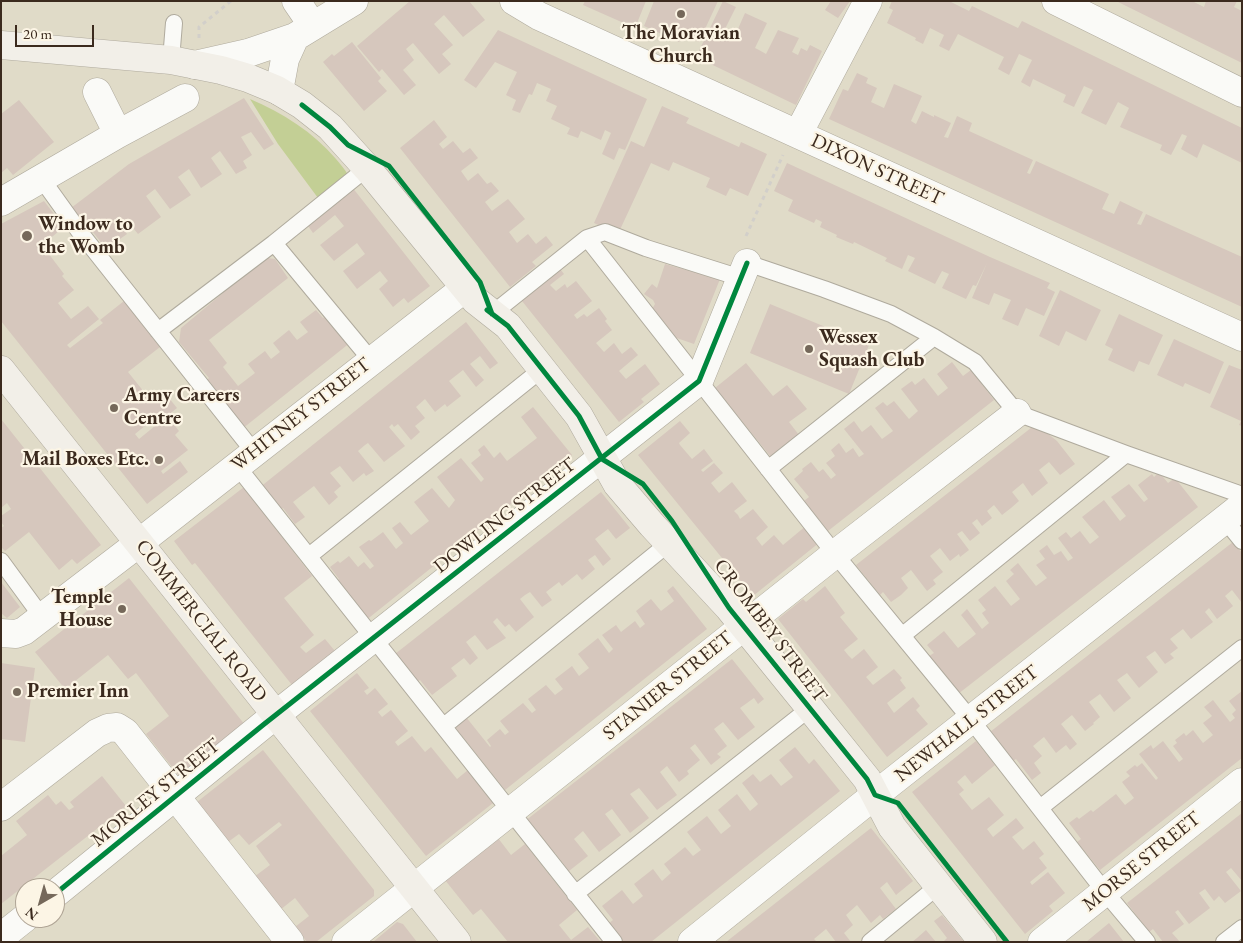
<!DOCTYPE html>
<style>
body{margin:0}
#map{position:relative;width:1243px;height:943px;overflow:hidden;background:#e0dbc8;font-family:"EB Garamond",serif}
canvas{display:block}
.frame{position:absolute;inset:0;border:2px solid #3b2a1e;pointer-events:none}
.north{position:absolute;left:15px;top:878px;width:50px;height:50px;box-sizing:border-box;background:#fcf5e5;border:1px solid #afa495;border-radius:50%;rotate:218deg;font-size:14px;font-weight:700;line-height:20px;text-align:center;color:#3b2a1e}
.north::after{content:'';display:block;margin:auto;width:18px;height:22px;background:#75685a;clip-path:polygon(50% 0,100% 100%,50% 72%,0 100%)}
.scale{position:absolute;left:15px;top:25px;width:79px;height:22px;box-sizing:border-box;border:2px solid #3b2a1e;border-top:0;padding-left:6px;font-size:15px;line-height:18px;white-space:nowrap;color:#3b2a1e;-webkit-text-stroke:4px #fcf5e5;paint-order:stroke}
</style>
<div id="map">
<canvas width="1243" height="943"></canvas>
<div class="frame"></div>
<div class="north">N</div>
<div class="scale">20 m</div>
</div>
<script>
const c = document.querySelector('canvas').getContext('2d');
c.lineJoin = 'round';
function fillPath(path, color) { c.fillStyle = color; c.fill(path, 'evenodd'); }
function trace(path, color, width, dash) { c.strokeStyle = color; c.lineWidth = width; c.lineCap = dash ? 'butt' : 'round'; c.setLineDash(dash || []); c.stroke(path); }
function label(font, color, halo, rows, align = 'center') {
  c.font = font + ' "EB Garamond",serif'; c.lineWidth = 4.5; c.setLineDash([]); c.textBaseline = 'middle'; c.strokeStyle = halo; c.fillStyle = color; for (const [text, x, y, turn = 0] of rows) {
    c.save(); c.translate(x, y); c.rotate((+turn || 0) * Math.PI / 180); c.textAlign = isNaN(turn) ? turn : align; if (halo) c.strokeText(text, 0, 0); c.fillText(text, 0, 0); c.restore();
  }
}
fillPath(new Path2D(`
 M250 99C283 113 313 132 336 159 340 164 345 169 348 175L318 198 278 144Z`), '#c3cf95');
fillPath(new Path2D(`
 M410 1H469L485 20 463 37 444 15 434 24 453 45 442 54 451 64 439 74 413 43 406 49 414 60 403 70 416 85 404 95 382 69 379 72 357 46Z
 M585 1H646L635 28 583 5Z
 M654 1H718L699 42 683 35 679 42 644 26Z
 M723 1 736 7 723 33 734 38 745 13 767 23 755 48 759 50 766 54 778 30 799 38 792 52 798 55 801 48 807 51 810 45 822 51 796 105 696 57Z
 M831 1H850L838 18 825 10Z
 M892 1H949L969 11 972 6 1018 28 1022 21 1242 128V163L1203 144 1197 158 1181 149 1187 136 1182 134 1171 155 1160 150 1162 145 1120 127 1129 108 1118 102 1106 125 1081 113 1093 90 1084 86 1074 107 1063 102 1066 95 1033 79 1030 87 1021 82 1032 60 1019 54 1009 75 998 69 1004 57 958 34 949 51 939 46 944 35 930 28 923 44 915 40 916 38 887 23 893 10 889 8Z
 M1116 1H1192L1204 7 1206 1H1237L1234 7 1242 11V63Z
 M498 30 647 99 625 150 619 148 614 160 602 154 611 133 605 130 601 140 581 131 578 138 567 134 570 128 551 119 557 106 546 101 551 89 537 83 532 95 529 94 520 113 512 110 516 100 506 95 517 72 495 62 476 88 464 80Z
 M352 42 381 78 378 81 387 91 364 111 323 62 332 54 334 56Z
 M857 73 868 78 866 83 877 88 871 102 884 108 894 84 922 96 911 121 916 124 922 111 934 117V115L951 123 944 137 948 138 957 116 972 123 969 131 1033 160 1027 173 1030 174 1036 161 1109 194 1102 209 1114 214 1120 201 1143 212 1137 224 1141 225 1146 214 1242 257V307L829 119 843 89 848 91Z
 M244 98 274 144 264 150 251 132 241 137 252 155 243 161 247 168 236 174 220 151 211 158 222 174 201 188 189 169 178 177 191 195 170 209 155 189 146 196 161 217 138 234 128 222 122 227 127 234 106 249 93 232 91 234 71 208 129 164Z
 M19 100 54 142 13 175 7 168 1 173V114Z
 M662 106 689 118 686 123 739 147 741 142 767 154 748 196 730 188 726 196 706 187 710 178 673 162 669 171 651 163 618 234 594 223 631 141 644 147Z
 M434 120 447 137 439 144 443 149 453 141 463 153 470 148 478 158 461 171 468 181 478 173 487 184 491 182 499 191 485 202 492 211 508 199 525 219 509 232 517 243 528 234 536 244 546 236 553 245 532 262 536 266 510 287 400 148Z
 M787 163 990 257 1050 283 1047 288 1055 292 1044 316 1026 308 1018 326 1002 319 1011 300 994 293 989 305 972 298 987 263 976 286 973 285 966 299 942 288 949 274 942 271 935 284 908 271 915 258 908 255 902 269 885 261 887 258 854 242 853 244 836 237 837 235 820 227 822 222 816 219 814 223 788 211 793 200 774 191Z
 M352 187 430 286 408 303 404 298 393 307 379 289 388 281 380 271 357 289 343 271 365 254 357 243 334 261 320 245 344 226 335 215 313 233 306 223Z
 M44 201 64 227 42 245 64 274 62 276 74 290 58 303 71 319 88 306 99 319 67 345 70 348 103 323 100 320 124 301 160 347 128 372 153 403 165 393 177 408 167 416 179 431 175 435 188 450 161 471 163 474 180 461 188 472 147 504 1 321V224ZM151 421 155 426 139 439 135 434Z
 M260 257 275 259 288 278 209 340 227 363 223 367 238 386 255 373 248 364 265 351 271 359 280 352 273 343 289 330 297 340 308 332 300 322 316 310 323 318 328 313 351 342 242 429 204 382 209 378 179 342 181 328 223 293 220 289Z
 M665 264 720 279 694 344 671 336 651 311 655 304 653 300 644 294 652 284 657 288Z
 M557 265 564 274 550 285 556 291 565 284 567 288 576 281 592 301 574 315 577 319 584 314 587 317 599 308 607 319 605 321 612 330 596 343 604 352 614 343 622 354 631 347 638 355 619 371 626 379 645 364 660 384 641 399 644 402 619 422 518 296Z
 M1060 290 1101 310 1086 341 1066 331 1059 346 1039 336Z
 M770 304 869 345 849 394 750 353Z
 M1119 314 1163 335 1149 365 1139 361 1134 372 1108 360 1113 349 1105 345Z
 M466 322 498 363 490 369 480 356 470 364 484 380 476 387 463 370 449 381 461 396 447 407 445 404 435 412 425 399 416 407 425 418 415 426 420 432 411 440 398 424 394 427 392 424 389 427 405 446 384 462 368 443 365 445 358 451 374 471 366 476 364 473 353 482 340 466 330 473 341 486 334 492 338 497 329 505 314 486 293 502 305 517 295 524 283 508 279 512 259 488Z
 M1174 339 1224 362 1210 394 1185 383 1183 387 1157 375Z
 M952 362 963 376 971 370 994 400 828 531 804 501 809 497 794 479 803 471 802 469 811 462 819 472 823 469 831 479 836 475 826 463 835 456 831 450 839 443 846 453 853 448 859 457 864 454 844 429 854 421 862 432 871 425 882 439 893 431 875 408 883 402 887 406 894 401 909 419 918 411 901 389 912 381 915 385 924 378 938 396 948 388 937 374Z
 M746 363 773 396 787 385 807 409 789 422 799 435 771 457 715 388Z
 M1229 365 1242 370V426L1239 425 1241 421 1210 407Z
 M533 407 572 455 365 621 334 583 339 579 330 567 338 561 340 563 349 556 358 567 364 562 370 569 374 566 359 547 369 540 371 541 383 532 396 549 403 543 392 528 400 522 411 535 429 521 414 502 432 488 449 508 455 500 437 477 461 458 481 482 484 479 471 463 481 455 478 450 484 445 494 458 500 452 507 461 537 438 521 417Z
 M1 419 101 545 77 564 72 559 59 570 29 532 5 551 1 547V528L4 526 1 522V516L11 509 7 503 1 508Z
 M680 421 690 433 679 443 680 445 692 459 704 449 713 461 701 470 703 472 714 463 723 473 711 483 719 493 732 482 747 501 734 511 738 515 740 519 753 509 768 527 756 538 762 546 774 535 783 545 807 525 820 542 753 596 638 455Z
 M1036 424 1057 441 1075 464 1060 475 1049 462 1039 470 1048 483 1032 496 1023 483 1012 492 1019 501 1011 508 1002 515 994 505 987 511 992 518 982 526 977 519 972 523 980 533 970 541 962 531 957 534 969 550 960 557 959 554 950 561 940 548 930 556 943 572 933 580 936 584 927 591 911 570 901 578 908 588 901 595 891 602 883 592 880 595 856 565Z
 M1159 472 1168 483 1175 478 1198 507 958 694 929 656 934 653 927 645 944 631 958 648 976 634 961 615 967 609 982 629 989 623 982 613 986 610 978 600 995 586 1011 606 1020 599 1006 581 1014 574 1010 570 1018 563 1036 586 1047 578 1036 565 1045 559 1039 551 1047 545 1054 555 1061 551 1068 561 1073 558 1058 538 1066 532 1071 538 1080 531 1090 544 1099 537 1082 517 1104 500 1120 521 1126 516 1111 497 1129 484 1144 502 1148 499 1138 485 1152 474 1154 477Z
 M244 487 312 576 284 598 314 635 300 647 306 653 325 639 335 651 292 685 195 563 192 565 174 541Z
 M601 492 630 528 616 539 608 529 595 539 611 559 603 566 595 555 588 560 595 569 582 580 577 574 562 586 559 582 546 592 552 600 542 607 530 592 525 595 520 599 534 617 516 632 509 624 505 627 497 618 493 622 506 638 487 650 475 635 471 638 466 642 478 658 470 665 464 658 451 668 457 676 432 695 420 680 417 682 395 654Z
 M1233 542 1242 553V603L1232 590 1225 596 1233 606 1227 611 1217 619 1209 608 1205 612 1213 622 1191 639 1183 629 1170 639 1178 648 1170 654 1174 658 1165 664 1155 651 1146 657 1158 672 1139 688 1127 673 1117 680 1131 698 1114 712 1100 694 1089 702 1100 717 1093 723 1094 724 1085 731 1072 715 1061 724 1077 744 1070 750 1066 745 1056 753 1044 737 1033 746 1042 756 1034 763 1041 773 1032 780 1016 759 1013 761 990 732Z
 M129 578 245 725 180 777 146 734 169 716 136 673 128 679 108 655 65 689 35 652Z
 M1 582 20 607 7 618 1 613Z
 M673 586 707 629 505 790 454 726 466 717 490 747 491 746 487 740 500 729 505 735 509 732 500 721 523 703 532 713 536 710 528 699 546 685 555 695 563 689 555 679 572 666 579 676 589 668 578 654 598 638 609 653 613 649 602 635 616 625 621 632 635 621 640 628 645 624 636 611 651 599 661 611 674 601 667 591Z
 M825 586 845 613 840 617 858 639 844 650 848 655 852 659 864 649 878 667 866 677 873 685 894 669 902 678 900 680 906 688 887 703 894 713 913 697 920 706 916 710 928 724 887 757 778 619 803 599 806 602Z
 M732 659 764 699 758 704 754 698 740 708 755 727 738 740 723 722 714 729 727 746 717 754 721 757 711 765 695 744 690 748 700 760 687 771 689 774 679 782 667 766 660 772 677 795 657 810 639 788 630 794 649 818 630 833 612 809 605 814 621 835 599 852 583 831 574 839 588 856 569 871 555 853 552 856 525 821Z
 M1 663 35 668 25 742 1 739Z
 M357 673 369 688 364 691 367 695 375 688 388 704 378 712 382 717 391 710 408 731 395 742 398 746 412 736 425 752 431 747 457 779 468 770 493 803 426 856 310 711Z
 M1242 691V758L1100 870 1077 842 1081 839 1069 823 1077 817 1079 819 1091 810 1093 812 1116 794 1125 805 1134 798 1122 782 1130 776 1126 772 1135 765 1137 767 1142 763 1156 780 1158 778 1139 754 1151 745 1153 749 1163 741 1179 762 1183 759 1173 746 1177 743 1175 740 1184 733 1186 736 1193 730 1203 743 1213 735 1203 723 1212 716 1204 707 1213 700 1230 722 1235 718 1232 714 1236 710 1229 701Z
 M976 741 995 765 972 784 965 775 957 782 964 790 959 794 972 810 989 797 1004 815 987 829 993 837 1016 818 1024 828 1012 837 1023 850 1034 841 1044 854 1039 858 1047 868 1030 882 1032 885 1048 872 1065 893 1049 906 1053 911 1025 934 912 792Z
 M795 747 809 764 814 759 840 791 651 942H622L608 924 613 920 602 906 622 890 633 904 643 896 634 884 653 869 662 881 671 873 664 864 674 856 685 847 693 856 701 850 687 832 707 816 721 834 731 826 718 810 737 794 750 811 756 806 758 804 742 783 753 774 760 782 771 774 781 786 793 777 779 760Z
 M263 750 374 890V896L316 942H307L295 927 309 916 295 898 280 910 254 877 270 865 256 846 282 825 279 822 249 845 239 834 228 842 197 802Z
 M102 776 126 806 1 904V856L27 835 16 821 48 795 56 805 61 801 69 810 74 807 70 802Z
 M1242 813V881L1231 868 1226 872 1241 891 1225 903 1219 896 1214 901 1205 889 1199 893 1210 908 1189 924 1178 910 1175 912 1184 924 1172 933 1180 942H1163L1153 929 1149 932 1127 903Z
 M871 828 913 881 896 895 887 882 880 888 896 909 883 919 880 915 871 923 857 905 846 915 853 925 844 933 851 942H836L826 929 814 939 817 942H726Z
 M498 838 511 855 525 844 577 910 559 925 571 940 588 927 601 942H508L481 909 473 915 445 880Z
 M942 915 956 932 964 942H943L947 938 934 921Z
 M397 922 403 924 417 942H373Z
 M1109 923 1124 942H1086Z
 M926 930 936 942H912L917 938Z`), '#d6c7bd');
const lane = new Path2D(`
 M171 60 174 23
 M41 178 79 231 254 452
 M587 238 605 232 646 248 741 278
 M274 243 371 360
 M747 263 824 289 891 314 934 337 975 362 1017 413 1126 454 1242 495
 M492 314 587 238 835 554 972 721 1105 892 1147 942
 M158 331 274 243 367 168
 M237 466 614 942
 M768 469 934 337
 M1225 520 1242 541
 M309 556 542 369
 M1 561 42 617
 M903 635 1126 454
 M444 726 669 543
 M1040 808 1242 648
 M575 894 810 708
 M870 942 938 886
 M1224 942 1242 928`);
const street = new Path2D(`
 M296 1 313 26
 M514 1 539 16 1242 337
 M1056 1 1242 93
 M195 65 248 53 295 37 354 1
 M279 91 285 59 295 37
 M97 92 118 134
 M798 134 868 1
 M1 202 118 134 185 98
 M1 633 16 634 24 631 126 553 465 288
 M1 807 97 733 108 728 117 727 125 732 290 942
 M55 894 263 725 699 381 747 263
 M1 937 25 918
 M346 942 835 554 1017 413
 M692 942 860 807 1242 506
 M1042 942 1242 782`);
const secondary = new Path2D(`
 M1 45 171 60 221 70 248 78 277 90 302 105 330 127 367 168 475 300 508 326 579 416 617 484 652 525 729 608 810 708 867 779 892 827 983 942
 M1 370 457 942`);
trace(lane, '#afaa9d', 18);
trace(street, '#afaa9d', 29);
trace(secondary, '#afaa9d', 29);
trace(new Path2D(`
 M199 38V27L231 1
 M746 236 783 155`), '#d2cfca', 3, [4, 4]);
trace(lane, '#fafaf7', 16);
trace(street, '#fafaf7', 28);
trace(secondary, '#f2efe8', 28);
trace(new Path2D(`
 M302 105 330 127 348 145 389 166 480 282 492 314
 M487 310 508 326 579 416 602 459 643 484 672 521 729 608 867 779 875 795 898 803 1007 942
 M55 894 263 725 699 381 747 263`), '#00873e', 5);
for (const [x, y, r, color] of [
 [681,14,5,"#75685a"],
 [27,236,6,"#75685a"],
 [809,349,5,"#75685a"],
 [114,408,5,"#75685a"],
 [159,460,5,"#75685a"],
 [122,609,5,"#75685a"],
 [17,692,5,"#75685a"]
]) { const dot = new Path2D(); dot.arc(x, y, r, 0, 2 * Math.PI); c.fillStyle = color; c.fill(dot); trace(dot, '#fcf5e5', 2); }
label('bold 20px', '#3b2a1e', '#fcf5e5', [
 ["The Moravian",681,34,"center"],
 ["Church",681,57,"center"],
 ["Window to",38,225],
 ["the Womb",38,248],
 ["Wessex",819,338],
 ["Squash Club",819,361],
 ["Army Careers",124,396],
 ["Centre",124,419],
 ["Mail Boxes Etc.",149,460,"right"],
 ["Temple",112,598,"right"],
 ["House",112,621,"right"],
 ["Premier Inn",27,692]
], 'left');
label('20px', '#3b2a1e', '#fcf5e5', [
 ["DIXON STREET",877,170,25],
 ["WHITNEY STREET",301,415,-38],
 ["DOWLING STREET",505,516,-38],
 ["COMMERCIAL ROAD",201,621,52],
 ["CROMBEY STREET",770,631,53],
 ["STANIER STREET",668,686,-39],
 ["NEWHALL STREET",967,724,-38],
 ["MORLEY STREET",156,793,-39],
 ["MORSE STREET",1142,862,-39]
]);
</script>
